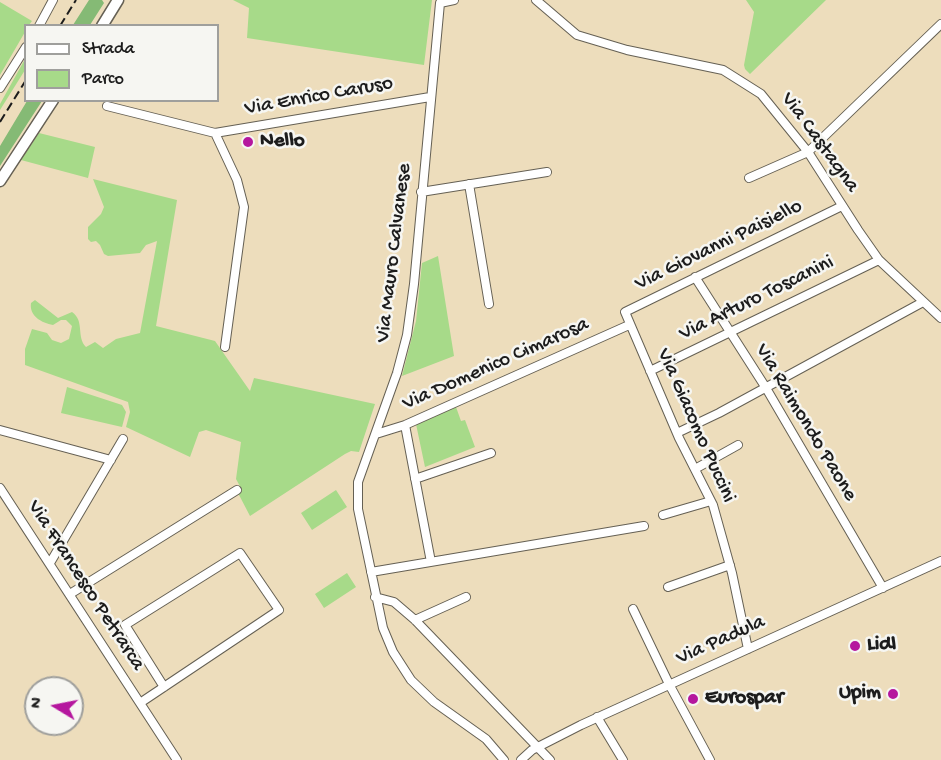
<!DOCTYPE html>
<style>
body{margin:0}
#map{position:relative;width:941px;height:760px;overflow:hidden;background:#edddbc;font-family:"Gochi Hand",sans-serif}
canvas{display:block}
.legend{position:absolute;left:24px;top:24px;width:195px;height:78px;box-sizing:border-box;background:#f6f6f2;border:2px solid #9f9f9c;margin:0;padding:8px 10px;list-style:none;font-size:18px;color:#1c1c1c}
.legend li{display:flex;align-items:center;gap:12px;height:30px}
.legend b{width:30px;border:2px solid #9f9f9c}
.north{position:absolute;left:24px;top:676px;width:60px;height:60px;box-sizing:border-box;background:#f6f6f2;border:2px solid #9f9f9c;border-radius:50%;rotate:280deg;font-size:16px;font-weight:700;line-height:24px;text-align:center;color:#1c1c1c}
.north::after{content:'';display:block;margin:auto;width:21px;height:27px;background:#b5179e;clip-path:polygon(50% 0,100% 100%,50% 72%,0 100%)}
</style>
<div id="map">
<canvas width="941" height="760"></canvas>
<ul class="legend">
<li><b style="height:8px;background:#fff"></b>Strada</li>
<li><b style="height:16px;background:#a7da89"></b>Parco</li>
</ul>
<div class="north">N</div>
</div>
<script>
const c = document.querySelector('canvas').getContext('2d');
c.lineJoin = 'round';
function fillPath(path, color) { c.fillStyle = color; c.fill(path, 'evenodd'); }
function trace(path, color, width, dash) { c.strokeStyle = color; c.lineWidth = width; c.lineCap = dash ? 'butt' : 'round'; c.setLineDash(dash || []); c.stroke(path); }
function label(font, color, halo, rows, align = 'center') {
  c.font = font + ' "Gochi Hand",sans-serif'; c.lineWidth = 5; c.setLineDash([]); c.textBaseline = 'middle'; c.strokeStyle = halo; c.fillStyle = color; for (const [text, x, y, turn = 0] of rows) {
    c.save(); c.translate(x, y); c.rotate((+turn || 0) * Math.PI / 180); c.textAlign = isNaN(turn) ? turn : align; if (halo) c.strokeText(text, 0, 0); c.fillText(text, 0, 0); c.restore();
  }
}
fillPath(new Path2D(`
 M233 0H432L424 65 247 38 249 8Z
 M746 0H826L750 74 745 69 744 65 754 12Z
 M0 2 32 21 29 25 26 26 25 32 0 75Z
 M25 59V70L0 110V104Z
 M39 133 95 147 88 178 21 160Z
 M93 179 177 200 156 326 215 341 250 391 254 378 375 404 359 452 351 451 345 454 250 516 238 493 242 490 236 479 241 442 206 430 199 432 190 457 126 427 130 412 128 402 25 365V349L32 329 47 333 52 340 61 343 69 339 72 326 66 320H61L53 325C42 323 29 316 31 303L35 300 58 318 72 312C85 321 76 337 86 347L95 342 103 348 116 339 140 333 157 241 146 245 140 253 108 256 104 254 100 245 96 241 91 242 88 239V227L101 214 104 207Z
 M438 256 454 356 402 376 416 321 422 263Z
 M67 387 122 405 126 412 122 427 61 413Z
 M456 407 461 421 465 420 475 447 425 467 416 424Z
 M336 490 347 507 312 530 301 513Z
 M347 573 356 587 324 608 315 594Z`), '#a7da89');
fillPath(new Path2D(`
 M89 0H102L104 3 90 25H73Z
 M27 101H42L0 166V146Z`), '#85ba75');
const minor = new Path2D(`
 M454 0 440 3 414 284 407 335 397 373 358 482V509L383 628 393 652 411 680 434 702 486 739 504 760
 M536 0 577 35 627 50 723 70 761 94 808 152 858 230 879 260 941 318
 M39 26 53 0
 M0 88 26 47
 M107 106 215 133
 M749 178 808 152 941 24
 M469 184 489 304
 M421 192 547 172
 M695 277 766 388 883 588
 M225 347 244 207 237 180 215 133 430 97
 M650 371 879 260
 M405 425 431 562
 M0 430 111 460
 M677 433 719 413 923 302
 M376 434 405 425 629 325
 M695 469 738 445
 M415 479 491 453
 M0 488 177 760
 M663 515 711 501
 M50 563 123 439
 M371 572 644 526
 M668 587 730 565
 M70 594 237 490
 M375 597 394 602 415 620 550 760
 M633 609 669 684 710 760
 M415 620 466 597
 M748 649 732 573 713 505 679 438 625 312 842 206
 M140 703 279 610 240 553 125 625 164 687
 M597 717 623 760
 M521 760 532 750 581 725 941 561`);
const tertiary = new Path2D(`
 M102 26 118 0
 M0 181 53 100`);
trace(minor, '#656054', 10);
trace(tertiary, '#656054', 13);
trace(minor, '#fff', 8);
trace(tertiary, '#fff', 10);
trace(new Path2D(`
 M60 26 76 0
 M0 122 26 80`), '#1c1c1c', 2, [9, 4.5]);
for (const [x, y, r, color] of [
 [248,142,6,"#b5179e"],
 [855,646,6,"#b5179e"],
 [893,694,6,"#b5179e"],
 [693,699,6,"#b5179e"]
]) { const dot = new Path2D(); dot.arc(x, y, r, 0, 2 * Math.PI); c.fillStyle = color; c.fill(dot); trace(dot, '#f6f6f2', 2); }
label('21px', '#1c1c1c', '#f6f6f2', [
 ["Via Enrico Caruso",319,97,-10],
 ["Via Castagna",819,143,54],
 ["Via Giovanni Paisiello",719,246,-26],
 ["Via Mauro Calvanese",395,253,-83],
 ["Via Arturo Toscanini",757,299,-26],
 ["Via Domenico Cimarosa",496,365,-24],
 ["Via Raimondo Paone",805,423,59],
 ["Via Giacomo Puccini",695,426,66],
 ["Via Francesco Petrarca",85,586,57],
 ["Via Padula",721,641,-24]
]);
label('bold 21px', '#1c1c1c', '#f6f6f2', [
 ["Nello",260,142],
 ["Lidl",867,646],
 ["Upim",881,694,"right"],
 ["Eurospar",705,699]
], 'left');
</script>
